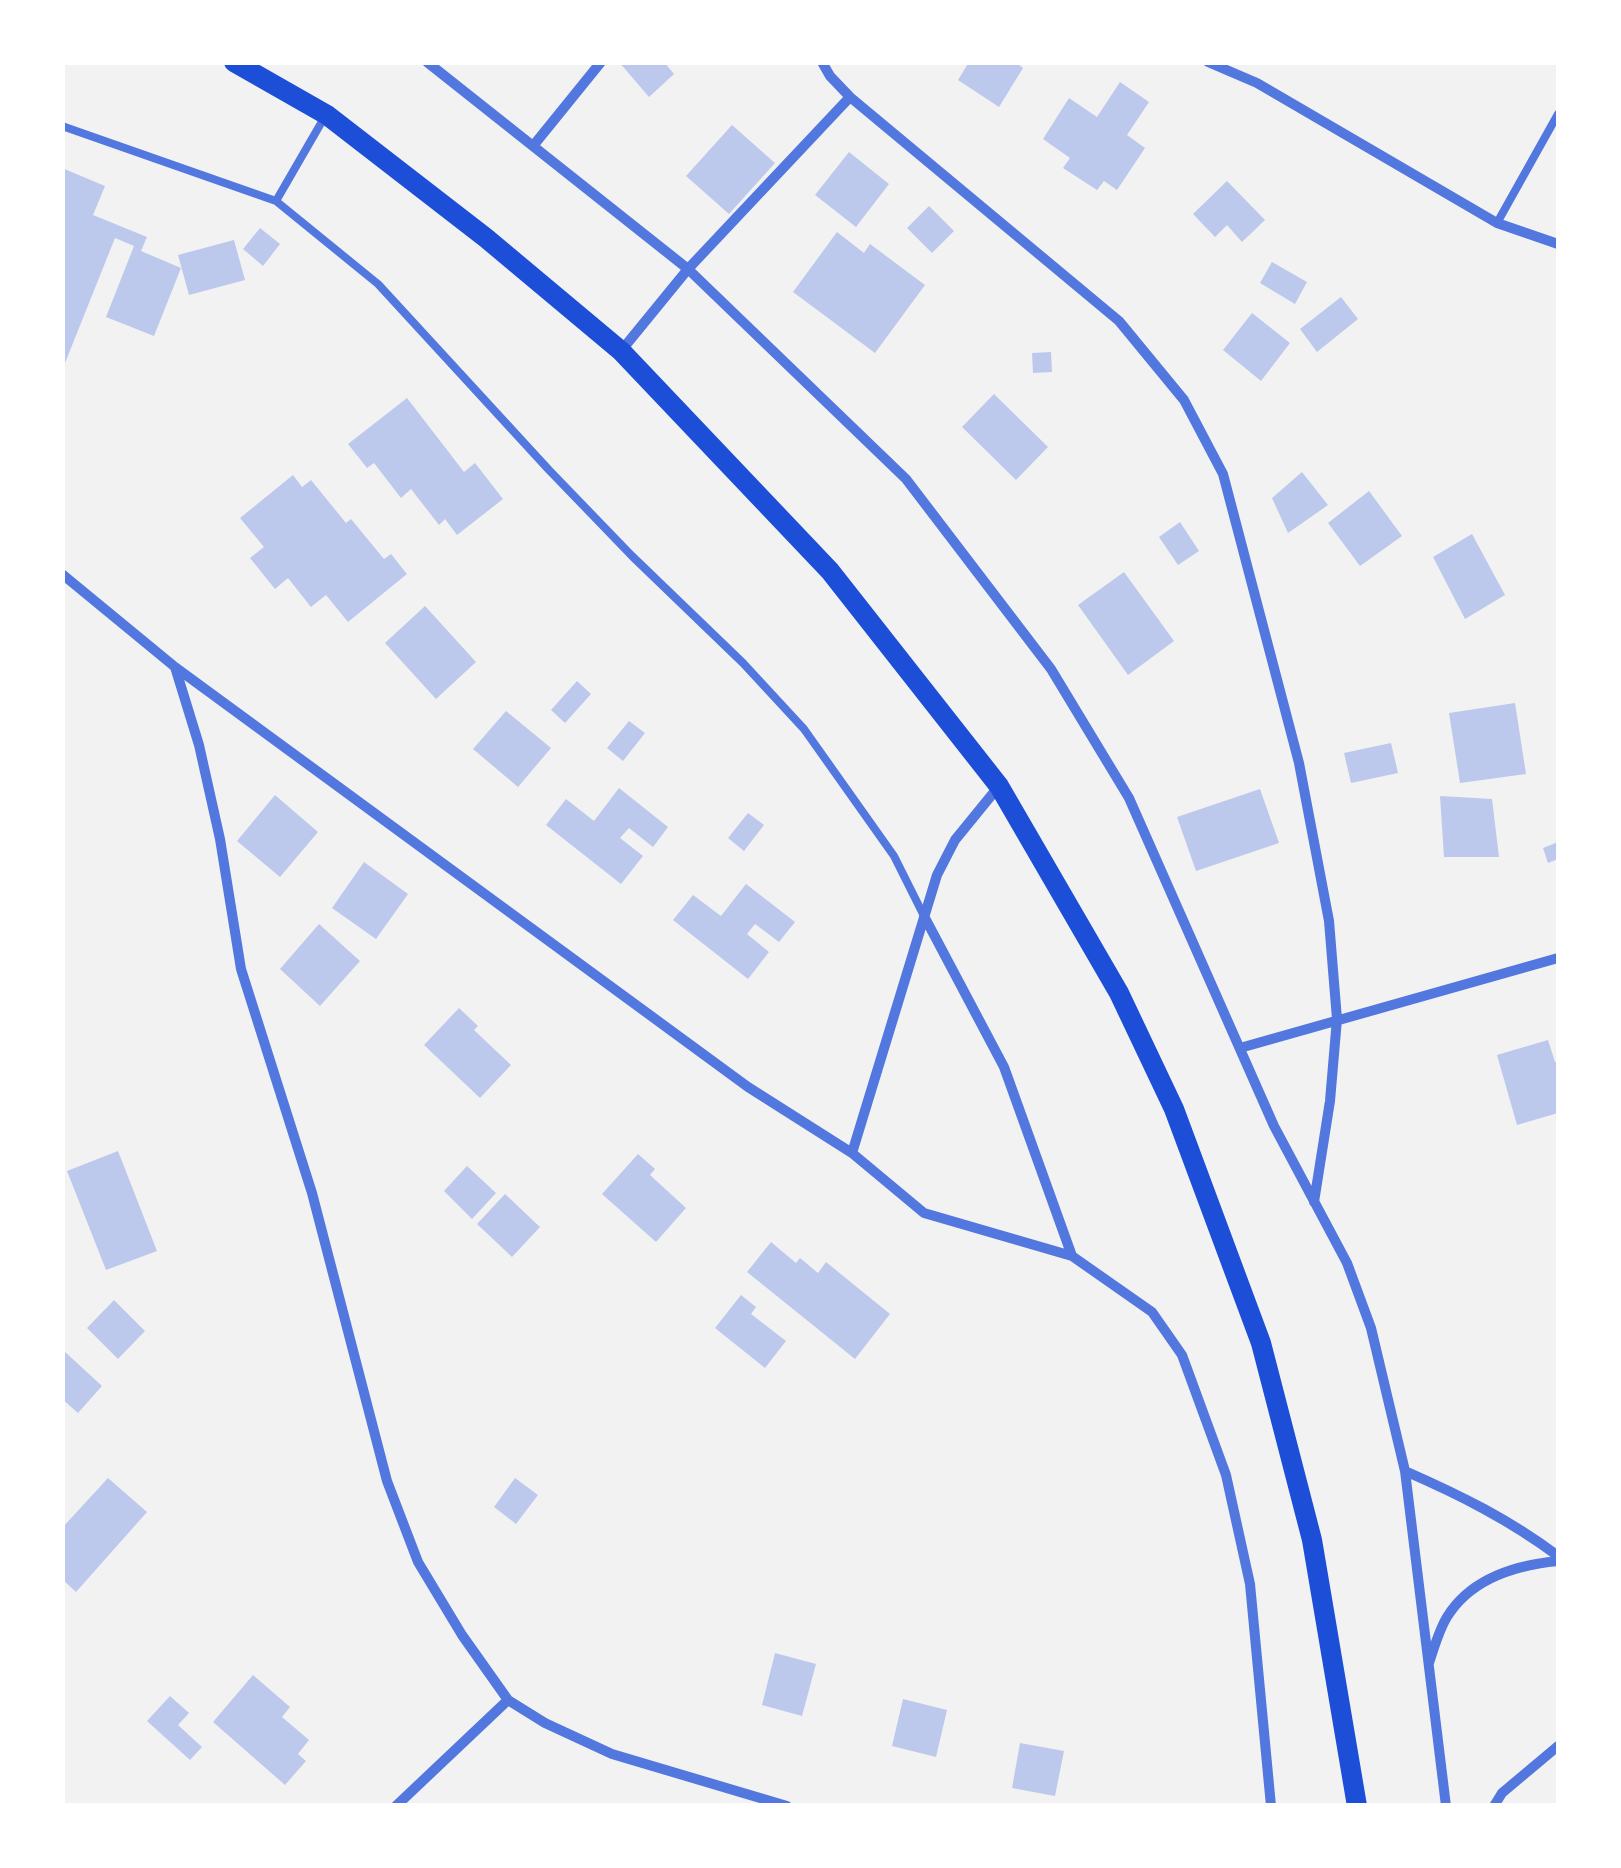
<!DOCTYPE html>
<style>
body{margin:0}
#map{position:relative;width:1621px;height:1868px;overflow:hidden;background:#f2f2f2;font-family:Quicksand,sans-serif}
canvas{display:block}
.frame{position:absolute;inset:0;border:65px solid #fff;pointer-events:none}
</style>
<div id="map">
<canvas width="1621" height="1868"></canvas>
<div class="frame"></div>
</div>
<script>
const c = document.querySelector('canvas').getContext('2d');
c.lineJoin = 'round';
function fillPath(path, color) { c.fillStyle = color; c.fill(path, 'evenodd'); }
function trace(path, color, width, dash) { c.strokeStyle = color; c.lineWidth = width; c.lineCap = dash ? 'butt' : 'round'; c.setLineDash(dash || []); c.stroke(path); }
fillPath(new Path2D(`
 M619 62H664L674 74 649 97Z
 M969 62H1015L1023 68 999 107 958 80Z
 M1120 82 1149 102 1127 135 1145 148 1117 190 1104 181 1097 190 1063 168 1070 158 1043 139 1069 98 1097 117Z
 M732 125 775 163 729 214 686 176Z
 M849 152 889 184 856 227 815 195Z
 M62 168 105 186 93 215 147 237 141 251 181 268 154 336 106 317 134 246 115 238 63 368Z
 M1227 181 1265 220 1242 242 1227 225 1215 237 1193 214Z
 M929 206 954 231 932 253 907 228Z
 M260 228 280 244 263 266 243 249Z
 M837 232 864 253 870 244 925 285 875 353 793 292Z
 M234 240 245 280 189 295 178 255Z
 M1272 262 1307 282 1295 304 1260 283Z
 M1341 297 1358 319 1317 352 1300 329Z
 M1252 313 1290 343 1261 381 1223 350Z
 M1051 352 1052 372 1033 373 1032 353Z
 M994 394 1048 447 1016 480 962 427Z
 M407 398 464 472 475 463 503 499 457 535 445 519 439 525 411 489 401 498 374 463 367 468 348 444Z
 M1302 472 1328 505 1288 533 1272 498Z
 M293 475 302 487 311 480 346 523 351 519 384 559 391 554 407 574 348 622 326 595 311 607 288 578 275 589 250 558 264 547 240 518Z
 M1369 491 1402 536 1360 566 1328 523Z
 M1180 522 1199 551 1178 565 1159 537Z
 M1472 534 1505 595 1465 619 1433 557Z
 M1124 572 1174 641 1128 675 1078 605Z
 M425 606 476 662 436 699 385 643Z
 M577 681 591 694 565 723 551 710Z
 M1515 703 1526 774 1460 783 1449 713Z
 M506 711 551 748 518 787 473 749Z
 M629 721 645 733 623 761 607 748Z
 M1391 743 1398 773 1351 783 1344 753Z
 M619 788 668 827 653 847 629 828 620 838 643 856 621 884 546 825 566 799 594 821Z
 M1260 789 1279 843 1196 871 1177 817Z
 M275 795 318 832 280 877 237 841Z
 M1440 796 1492 799 1499 857H1444Z
 M748 813 764 825 744 851 728 838Z
 M1558 842V859L1548 863 1543 848Z
 M364 862 408 894 376 939 332 908Z
 M746 884 795 922 779 942 755 924 747 934 769 952 748 979 673 920 693 895 721 916Z
 M319 924 360 961 320 1006 280 969Z
 M459 1008 478 1026 474 1030 511 1065 480 1098 424 1045Z
 M1548 1040 1555 1062 1558 1061V1113L1517 1125 1497 1055Z
 M118 1151 157 1251 106 1270 67 1171Z
 M638 1154 655 1169 650 1175 686 1208 656 1242 602 1194Z
 M467 1166 496 1193 472 1219 444 1191Z
 M505 1194 540 1227 512 1257 477 1224Z
 M771 1242 796 1263 800 1258 818 1273 826 1262 890 1314 855 1359 747 1272Z
 M741 1295 756 1307 751 1314 786 1341 765 1368 715 1328Z
 M114 1300 145 1331 118 1359 87 1328Z
 M64 1351 102 1386 78 1413 62 1399Z
 M108 1478 147 1512 76 1592 62 1579V1528Z
 M515 1478 538 1495 516 1524 494 1507Z
 M775 1653 816 1664 802 1716 762 1705Z
 M253 1675 290 1707 282 1717 309 1740 298 1754 306 1761 285 1785 213 1722Z
 M170 1696 189 1713 178 1725 202 1747 190 1760 147 1721Z
 M903 1699 947 1710 936 1757 892 1746Z
 M1020 1743 1064 1751 1055 1796 1012 1788Z`), '#bdc9ec');
trace(new Path2D(`
 M62 126 276 201 378 284 549 470 632 556 743 663 804 729 894 856 924 916
 M276 201 324 118
 M1497 223 1558 114`), '#5277de', 8);
trace(new Path2D(`
 M427 62 688 269 906 479 1051 669 1129 798 1274 1126 1347 1263 1371 1328 1405 1471 1446 1806
 M822 62 830 76 850 97 1119 321 1184 400 1223 474 1299 763 1329 921 1337 1019 1330 1101 1314 1202
 M1208 62 1257 83 1497 223 1558 244
 M533 146 601 62
 M621 351 688 269 850 97
 M62 574 175 667 199 745 220 839 241 969 312 1193 387 1481 418 1562 462 1635 508 1700 545 1723 612 1754 787 1806
 M175 667 748 1087 852 1153 937 875 955 840 999 786
 M924 916 1004 1067 1072 1256
 M1240 1048 1558 958
 M852 1153 924 1213 1072 1256 1152 1312 1182 1355 1226 1475 1250 1584 1271 1806
 M1405 1471C1460 1495 1510 1520 1558 1556
 M1429 1663C1434 1648 1439 1630 1447 1617 1471 1578 1516 1565 1558 1561
 M396 1806 508 1700
 M1494 1806 1502 1793 1558 1746`), '#5277de', 10);
trace(new Path2D(`
 M234 62 327 115 486 238 621 351 830 571 999 786 1119 993 1174 1109 1261 1343 1312 1540 1357 1806`), '#1d4ed8', 20);
</script>
